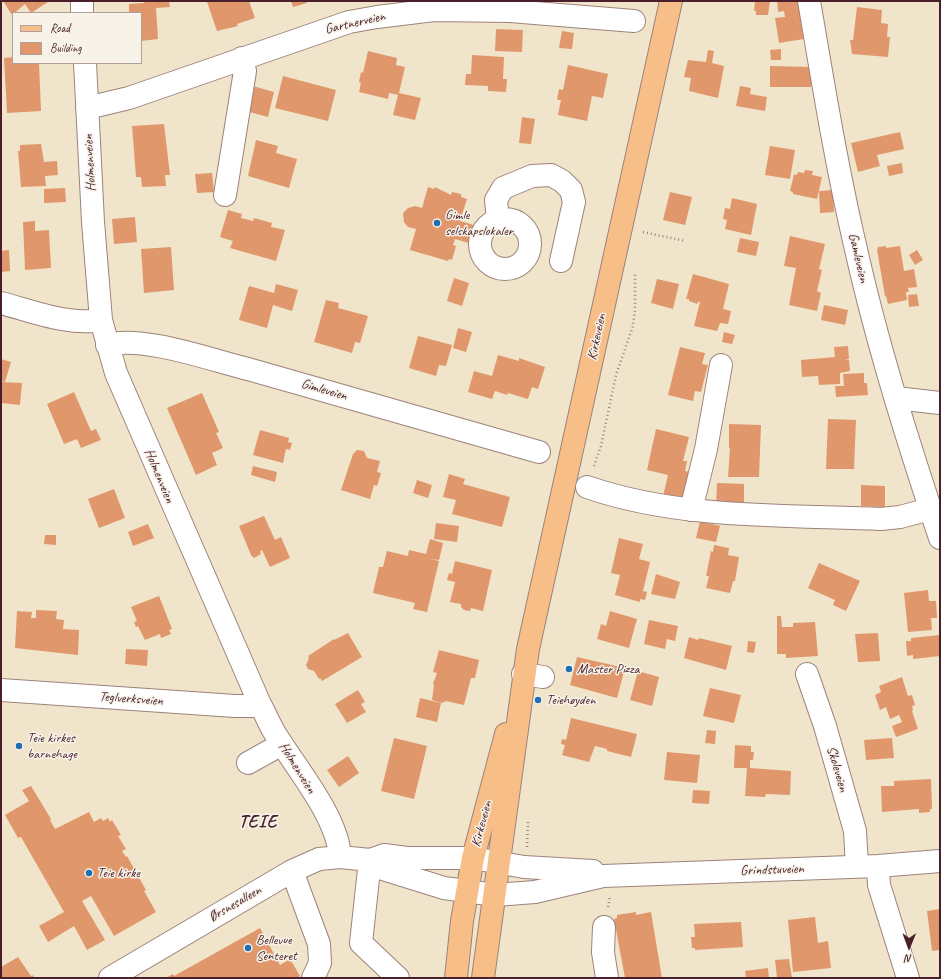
<!DOCTYPE html>
<meta charset="utf-8">
<style>
body{margin:0}
#map{position:relative;width:941px;height:979px;overflow:hidden;background:#f0e5cb;font-family:Caveat,sans-serif}
canvas{display:block}
.frame{position:absolute;inset:0;border:2px solid #4a1f2b;pointer-events:none}
.legend{position:absolute;left:12px;top:12px;width:130px;height:52px;box-sizing:border-box;background:#f7f3e8;border:1px solid #b29e9c;margin:0;padding:5px 7px;list-style:none;font-size:12px;color:#4a1f2b}
.legend li{display:flex;align-items:center;gap:8px;height:20px}
.legend b{width:20px;border:1px solid #b29e9c}
.north{position:absolute;left:889px;top:927px;width:40px;height:40px;-webkit-text-stroke:3px #f7f3e8;paint-order:stroke;rotate:181deg;font-size:11px;font-weight:700;line-height:16px;text-align:center;color:#4a1f2b}
.north::after{content:'';display:block;margin:auto;width:14px;height:18px;background:#4a1f2b;clip-path:polygon(50% 0,100% 100%,50% 72%,0 100%)}
</style>
<div id="map">
<canvas width="941" height="979"></canvas>
<div class="frame"></div>
<ul class="legend">
<li><b style="height:5px;background:#f7be87"></b>Road</li>
<li><b style="height:11px;background:#e1976c"></b>Building</li>
</ul>
<div class="north">N</div>
</div>
<script>
const c = document.querySelector('canvas').getContext('2d');
c.lineJoin = 'round';
function fillPath(path, color) { c.fillStyle = color; c.fill(path, 'evenodd'); }
function trace(path, color, width, dash) { c.strokeStyle = color; c.lineWidth = width; c.lineCap = dash ? 'butt' : 'round'; c.setLineDash(dash || []); c.stroke(path); }
function label(font, color, halo, rows, align = 'center') {
  c.font = font + ' Caveat,sans-serif'; c.lineWidth = 3; c.setLineDash([]); c.textBaseline = 'middle'; c.strokeStyle = halo; c.fillStyle = color; for (const [text, x, y, turn = 0] of rows) {
    c.save(); c.translate(x, y); c.rotate((+turn || 0) * Math.PI / 180); c.textAlign = isNaN(turn) ? turn : align; if (halo) c.strokeText(text, 0, 0); c.fillText(text, 0, 0); c.restore();
  }
}
fillPath(new Path2D(`
 M3 1H47L48 2 31 13 25 4 12 15Z
 M144 1H169L170 7 156 8 158 39 141 41V13H129V4L144 3Z
 M249 1 255 18 237 24 238 26 217 31 207 2Z
 M291 1H306L307 3 293 7Z
 M755 1H770L768 15H756V11H754Z
 M777 1H799L808 30 802 31 804 39 779 43 775 18 785 17 784 11 778 12Z
 M857 7 882 10 881 23 888 24 887 37H890L888 57 852 54 850 40H853Z
 M496 29 523 30 522 52 495 51Z
 M562 31 574 33 572 49 559 48Z
 M781 49V60H771L770 50Z
 M708 50 714 51 712 63 724 66 718 98 689 91 691 78 684 77 688 60 706 62Z
 M368 51 397 58 396 65 405 67 399 93 421 98 415 120 393 115 398 95 389 93 388 99 359 92 361 83 359 82 361 72 363 73Z
 M472 55 504 57 503 79H507L506 92 488 91V86L465 85 466 74H471Z
 M13 57V63H39L41 111 7 113 4 58Z
 M568 65 608 74 603 98 592 96 587 121 558 115 561 100H557L559 89 563 90Z
 M770 66 812 67 811 87H770Z
 M283 76 336 90 328 121 275 108Z
 M253 86 274 92 268 117 246 111Z
 M740 86 751 88 750 94 767 97 765 111 736 106Z
 M522 117 535 119 531 144 519 143Z
 M164 124 170 175H165L166 186 142 187 141 177H136L132 126Z
 M900 132 904 149 877 155 880 166 858 172 851 143Z
 M256 140 278 146 276 153 297 159 289 188 248 176Z
 M41 144 44 162 57 161 58 175 45 176 46 186 21 187 18 151H20V145Z
 M770 146 795 150 790 179 765 175Z
 M902 163 903 173 889 176 887 166Z
 M805 170 813 171 812 175 822 177 817 199 793 194V192L790 191 794 174 797 175 798 172 804 173Z
 M212 173 214 192 197 193 195 174Z
 M428 187 434 189 435 187 451 195 452 192 461 194V197L467 199 460 221 477 226 472 244 455 239 453 245 456 246 452 260 449 259 448 261 410 250 416 229 408 227 404 222 403 213 408 208 415 206 422 208Z
 M65 188 66 202 44 203V189Z
 M833 190 834 212 820 213 819 191Z
 M670 192 692 197 685 225 663 220Z
 M732 198 757 204 751 235 725 229 727 220 723 219 725 208 730 209Z
 M228 210 242 214 241 218 253 221 254 218 272 223 271 227 285 230 276 261 230 248 233 241 220 237Z
 M135 217 137 242 114 244 112 219Z
 M35 221V231L49 230 51 268 25 270 23 222Z
 M790 236 825 244 819 269 822 270 817 291 821 293 817 311 789 305 796 268 784 266Z
 M740 238 759 242 756 256 737 252Z
 M886 246V248L900 246 904 271 914 269 917 287 908 288 909 292H906L907 300 888 304 886 296H885L877 250 878 247Z
 M171 247 174 290 144 293 141 249Z
 M9 250 10 271 1 272V251Z
 M917 250 923 260 915 265 909 255Z
 M693 274 729 284 723 309 731 311 728 324 720 323 717 331 694 326 700 302H698L697 304 689 301V299H686Z
 M454 278 469 283 462 306 447 301Z
 M657 279 679 284 673 309 651 303Z
 M276 284 298 290 292 311 273 305 267 328 239 320 249 286 274 293Z
 M917 294 919 306 909 307 908 295Z
 M326 300 339 303 338 308 368 316 360 343 355 342 352 353 314 342Z
 M824 305 848 310 845 325 821 320Z
 M458 328 472 332 466 352 453 348Z
 M724 332 735 335 732 344 722 342Z
 M418 336 452 345 446 366 439 365 436 376 409 368Z
 M848 346 849 359 845 360H849L850 371 840 373V384L819 385 818 376 802 377 801 360 835 357 834 347Z
 M680 347 705 353 702 364 708 365 701 392 695 391 693 401 668 395Z
 M498 355 519 361V358L545 367 538 389 532 387 528 399 508 393 507 395 495 391 492 399 468 392 474 371 492 376Z
 M1 359 11 362 5 382 1 381Z
 M864 373V383H867L868 395 836 397 835 386H844L843 374Z
 M1 382 22 383 20 405 1 403Z
 M74 392 91 431 96 429 101 440 81 448 77 439 64 444 47 404Z
 M202 393 219 432 216 433 223 448 212 453 217 465 196 475 167 408Z
 M828 419 856 420 854 469H826Z
 M729 424 761 425 759 477H728L730 448H729Z
 M656 429 689 437 683 461H687L685 471 692 472 685 502 663 496 668 475 647 470Z
 M260 430 289 438 288 442 292 443 290 450 286 449 283 463 253 455Z
 M357 450 364 451 367 458 380 461 377 472 381 473 377 486 374 485 370 499 341 490 353 454Z
 M253 466 277 472 275 482 251 475Z
 M449 474 465 479 463 484 510 497 502 527 452 514 456 500 443 497Z
 M417 480 432 485 428 498 413 493Z
 M717 483 744 484V508L716 507Z
 M861 485 885 486V507L861 506Z
 M114 489 125 518 99 528 88 499Z
 M264 516 275 540 281 537 290 558 270 567 262 550 260 551 261 554 254 558 251 555 239 526Z
 M700 521 720 526 716 542 696 538Z
 M436 523 459 526 457 542 434 539Z
 M148 524 154 538 133 546 128 532Z
 M45 535H56V545L44 544Z
 M619 538 643 544 639 559 650 562 643 591 647 592 645 600 640 599V602L615 595 620 575 611 573Z
 M430 539 443 543 439 560 430 559 439 561 427 612 413 609 415 603 373 593 379 567H383L387 551 408 556 409 550 426 554Z
 M714 545 729 548 728 555 739 557 735 581H733L730 593 706 588 709 576H706L711 551 713 552Z
 M455 561 492 570 483 611 471 608 470 611 464 610 461 607V604L450 602 455 582 447 580 449 573 452 574Z
 M819 563 860 581 846 611 833 605 835 600 808 588Z
 M656 574 680 582 675 599 651 594Z
 M928 590 929 601H936L937 618H931L932 630 908 632 904 593Z
 M159 596 172 629 169 630 171 634 161 638 160 634 145 640 138 626 136 627 134 622 137 621 131 607Z
 M36 610 57 611 56 619 64 620 63 629 79 630 78 655 15 648 17 611 32 612 31 618H36Z
 M610 611 637 619 629 648 597 639 601 624 606 626Z
 M777 616H781L782 627H793V623L815 622 818 656 786 658V654H777Z
 M649 620 678 626 675 641 667 639 665 649 644 644Z
 M348 633 362 657 322 681 320 678 319 679 314 671 308 669 306 665 309 658 308 656 334 639V640Z
 M878 633 880 661 858 662 855 634Z
 M940 635V656L913 659V655L907 656 906 641H911V638Z
 M689 637 698 640 699 638 732 646 726 670 684 658Z
 M748 641 756 642 754 653 747 652Z
 M126 649 148 650 147 666 125 664Z
 M439 650 479 660 475 678H471L464 705 446 701 442 703 432 700 434 685 433 684 437 673 433 672Z
 M577 657 625 668 617 698 570 685Z
 M638 671 659 677 652 706 630 700Z
 M902 677 908 696 912 695 915 705 912 706 913 710 912 711 918 729 896 737 892 726 902 722 899 715 890 719 886 707 880 710 875 695 881 692 879 686Z
 M710 688 741 695 734 723 703 716Z
 M358 690 365 702 361 704 366 712 347 723 335 704Z
 M420 698 441 703 437 722 416 717Z
 M571 718 637 734 631 757 607 751V749L595 746 589 762 562 755 565 745 561 744 562 739 566 740Z
 M707 730 716 731 715 744 705 743Z
 M394 738 427 746 414 799 381 791Z
 M892 738 894 758 866 760 864 740Z
 M735 745 751 746V752H754L753 760H750V768L791 771 790 795 766 794 765 797 745 796 747 768H734Z
 M667 752 700 755 697 783 664 780Z
 M348 756 359 773 339 787 327 770Z
 M931 779 932 809H930V812L919 813V809L882 812 881 786H894V781Z
 M31 786 51 819 50 820 55 829 89 812 94 822 101 818 103 821 108 818 110 822 112 820 121 835 118 836 126 849 122 851 126 857 127 856 146 890 144 891 156 912 114 936 91 896 82 901 105 940 87 950 74 926 48 942 39 926 64 912 21 837 18 838 5 815 29 801 22 790Z
 M693 790 710 791 709 804 692 803Z
 M940 909V950L932 951 927 911Z
 M636 912V915L651 912 662 978H625L614 919 617 918V915Z
 M815 917 818 943 828 941 831 968 793 972 788 920Z
 M741 922 743 947 695 950V948H692L691 937H695L694 924Z
 M260 928 280 965 290 959 300 976 297 978H166L173 974 174 976Z
 M18 957 31 976 33 975 34 978H1V967Z
 M789 959 792 978H777L775 960Z
 M768 968 769 978H746L745 971Z`), '#e1976c');
const minor = new Path2D(`
 M82 1V13
 M809 1C823 82 836 164 855 245 877 344 908 442 940 538
 M85 63 93 222 101 320 116 373 259 702C264 711 268 721 273 730 294 766 338 816 340 857
 M87 108 129 98 349 22 377 17 434 10 510 11 634 21
 M225 195 245 71 242 58
 M480 244a25 25 0 1 1 50 0a25 25 0 1 1-50 0Z
 M498 220 496 200 503 188 532 176 551 175 562 181 571 190 574 202 561 261
 M1 303C32 311 69 326 101 320
 M107 345C142 335 211 360 248 369 345 396 442 424 539 452
 M896 398 940 403
 M587 487C679 519 785 515 881 519L900 517 930 509
 M691 510 706 449 721 365
 M523 674 543 677
 M807 674 825 726 855 831 857 866
 M1 690 235 706H253L259 702
 M248 763 282 744
 M370 860 383 869 444 888 495 895 535 892 603 876 878 866 940 861
 M370 860 361 943 398 978
 M878 866 879 885 908 978
 M292 871 319 944 320 963 313 978
 M604 927 603 952 607 978
 M110 978 292 871 319 859 340 857 370 860 384 855 407 858H473L524 867 593 871`);
const major = new Path2D(`
 M456 978 462 921 473 858 506 734
 M483 978 528 649 671 1`);
trace(minor, '#9d827b', 24);
trace(major, '#9d827b', 24);
trace(new Path2D(`
 M643 232 685 241
 M594 466 601 446 616 375 633 326 635 310V273
 M527 847 528 822
 M608 907 610 896`), '#9d827b', 2.5, [1, 3]);
trace(minor, '#fff', 22);
trace(major, '#f7be87', 22);
for (const [x, y, r, color] of [
 [437,223,4,"#1f6fb2"],
 [569,669,4,"#1f6fb2"],
 [538,700,4,"#1f6fb2"],
 [19,746,4,"#1f6fb2"],
 [89,873,4,"#1f6fb2"],
 [248,948,4,"#1f6fb2"]
]) { const dot = new Path2D(); dot.arc(x, y, r, 0, 2 * Math.PI); c.fillStyle = color; c.fill(dot); trace(dot, '#f7f3e8', 1.5); }
label('14px', '#4a1f2b', '#f7f3e8', [
 ["Gartnerveien",355,23,-13],
 ["Holmenveien",90,163,-93],
 ["Gamleveien",858,258,77],
 ["Kirkeveien",597,337,-78],
 ["Gimleveien",324,390,16],
 ["Holmenveien",159,476,67],
 ["Teglverksveien",131,699,4],
 ["Holmenveien",297,768,58],
 ["Skoleveien",837,769,74],
 ["Kirkeveien",482,824,-75],
 ["Grindstuveien",772,870,-2],
 ["Ørsnesalleen",235,904,-30]
]);
label('14px', '#4a1f2b', '#f7f3e8', [
 ["Gimle",445,215],
 ["selskapslokaler",445,231],
 ["Master Pizza",577,669],
 ["Teiehøyden",546,700],
 ["Teie kirkes",27,738],
 ["barnehage",27,754],
 ["Teie kirke",97,873],
 ["Bellevue",256,940],
 ["Senteret",256,956]
], 'left');
c.letterSpacing = '1px';
label('bold 18px', '#4a1f2b', '#f7f3e8', [
 ["TEIE",258,822]
]);
c.letterSpacing = '0px';
</script>
